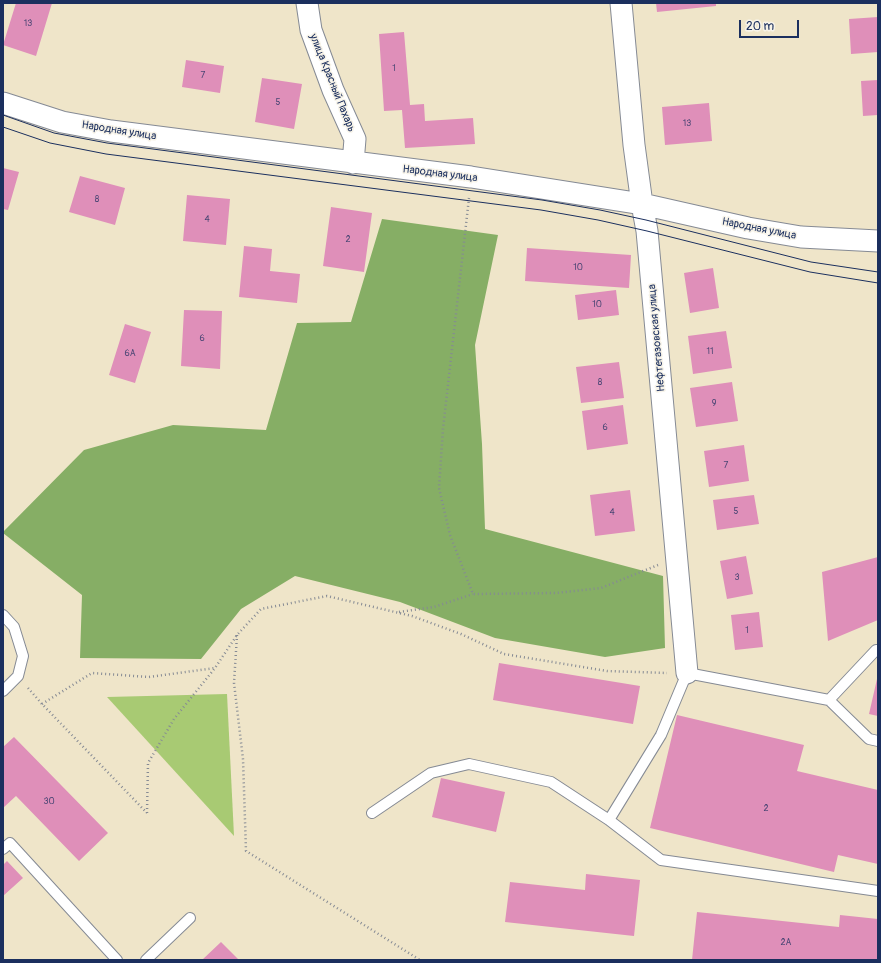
<!DOCTYPE html>
<meta charset="utf-8">
<style>
body{margin:0}
#map{position:relative;width:881px;height:963px;overflow:hidden;background:#efe5c9;font-family:Pangolin,sans-serif}
canvas{display:block}
.frame{position:absolute;inset:0;border:4px solid #1b2f5e;pointer-events:none}
.scale{position:absolute;left:739px;top:20px;width:60px;height:18px;box-sizing:border-box;border:2px solid #1b2f5e;border-top:0;padding-left:5px;font-size:12px;line-height:14px;white-space:nowrap;color:#1b2f5e;-webkit-text-stroke:3px #f7f3e8;paint-order:stroke}
</style>
<div id="map">
<canvas width="881" height="963"></canvas>
<div class="frame"></div>
<div class="scale">20 m</div>
</div>
<script>
const c = document.querySelector('canvas').getContext('2d');
c.lineJoin = 'round';
function fillPath(path, color) { c.fillStyle = color; c.fill(path, 'evenodd'); }
function trace(path, color, width, dash) { c.strokeStyle = color; c.lineWidth = width; c.lineCap = dash ? 'butt' : 'round'; c.setLineDash(dash || []); c.stroke(path); }
function label(font, color, halo, rows, align = 'center') {
  c.font = font + ' Pangolin,sans-serif'; c.lineWidth = 3; c.setLineDash([]); c.textBaseline = 'middle'; c.strokeStyle = halo; c.fillStyle = color; for (const [text, x, y, turn = 0] of rows) {
    c.save(); c.translate(x, y); c.rotate((+turn || 0) * Math.PI / 180); c.textAlign = isNaN(turn) ? turn : align; if (halo) c.strokeText(text, 0, 0); c.fillText(text, 0, 0); c.restore();
  }
}
fillPath(new Path2D(`
 M227 694 234 836 107 697Z`), '#a8ca73');
fillPath(new Path2D(`
 M382 219 498 235 475 345 482 444 485 529 663 576 665 648 605 657 495 638 400 602 295 576 241 609 201 659 80 658 82 595 3 533V532L84 450 173 425 266 430 297 323 351 322Z`), '#86ae65');
fillPath(new Path2D(`
 M16 3H52L36 56 3 45Z
 M656 3H716V6L657 12Z
 M878 17V52L851 54 849 19Z
 M404 32 410 105 424 104 425 121 473 118 475 144 405 148 402 110 384 111 379 34Z
 M186 60 224 66 220 93 182 87Z
 M262 78 302 84 294 129 255 122Z
 M878 80V115L863 116 861 81Z
 M709 103 712 141 665 145 662 107Z
 M3 168 19 172 8 210 3 209Z
 M80 176 125 188 115 225 69 212Z
 M187 195 230 199 226 245 183 241Z
 M331 207 372 213 364 272 323 266Z
 M244 246 272 249 270 271 300 274 297 303 239 297Z
 M527 248 631 255 629 288 525 281Z
 M713 268 719 308 690 313 684 273Z
 M616 290 619 315 578 320 575 295Z
 M184 310 222 311 220 369 181 366Z
 M125 324 151 332 135 383 109 375Z
 M726 331 732 368 693 374 688 336Z
 M619 362 624 398 581 403 576 367Z
 M732 382 738 421 696 427 690 388Z
 M623 405 628 444 587 450 582 411Z
 M744 445 749 481 709 487 704 451Z
 M630 490 635 531 595 536 590 495Z
 M754 495 759 524 717 530 713 500Z
 M746 556 753 594 727 599 720 561Z
 M878 557V620L828 641 822 572Z
 M759 612 763 647 735 650 731 615Z
 M499 663 640 686 633 724 493 700Z
 M877 679H878V716L869 714Z
 M677 715 804 745 797 771 878 790V864L838 855 834 872 650 828Z
 M14 737 108 833 79 861 16 796 3 808V747Z
 M441 778 505 792 496 832 432 817Z
 M7 861 23 878 3 896V865Z
 M586 874 640 880 634 936 505 922 510 882 585 890Z
 M697 912 839 927 840 915 878 919V960H692Z
 M221 942 239 960H202Z`), '#df8fb9');
const service = new Path2D(`
 M3 615 14 627 23 656 18 676 3 691
 M829 700 876 650H878
 M372 813 431 773 469 764 551 782 609 820 661 735 687 673 829 700 869 739 878 741
 M609 820 661 860 878 891
 M3 849 10 843 117 960
 M146 960 190 918`);
const minor = new Path2D(`
 M307 3 311 30 333 90 355 139 353 163
 M621 3 634 145 642 204 647 231 687 673
 M3 103 62 122 111 131 471 177 642 204 748 228 801 237 878 241`);
trace(service, '#858a94', 12);
trace(minor, '#858a94', 23);
trace(new Path2D(`
 M469 198 443 429 439 488 450 535 473 594 556 593 601 588 658 565
 M399 612 434 607 473 594
 M237 635 234 683 243 759 246 851 420 960
 M28 688 42 704 147 813
 M42 704 92 673 149 677 215 668 237 635 261 609 327 596 412 616 461 634 504 654 607 671 667 673
 M147 813 148 763 174 719 215 668`), '#858a94', 2.5, [1, 3]);
trace(service, '#fff', 10);
trace(minor, '#fff', 21);
trace(new Path2D(`
 M3 115 54 133 107 143 542 200 600 210 646 220 811 262 878 272
 M3 127 50 143 106 154 541 210 598 220 647 231 810 272 878 283`), '#1b2f5e', 1);
label('9px', '#4c4775', null, [
 ["13",28,24],
 ["1",394,69],
 ["7",203,76],
 ["5",278,103],
 ["13",687,124],
 ["8",97,200],
 ["4",207,220],
 ["2",348,240],
 ["10",578,268],
 ["10",597,305],
 ["6",202,339],
 ["11",710,352],
 ["6А",130,354],
 ["8",600,383],
 ["9",714,404],
 ["6",605,428],
 ["7",726,466],
 ["5",736,512],
 ["4",612,513],
 ["3",737,578],
 ["1",747,631],
 ["30",49,802],
 ["2",766,809],
 ["2А",786,943]
]);
label('11px', '#1b2f5e', '#f7f3e8', [
 ["улица Красный Пахарь",332,83,68],
 ["Народная улица",119,131,9],
 ["Народная улица",440,174,7],
 ["Народная улица",759,229,11],
 ["Нефтегазовская улица",657,338,-95]
]);
</script>
